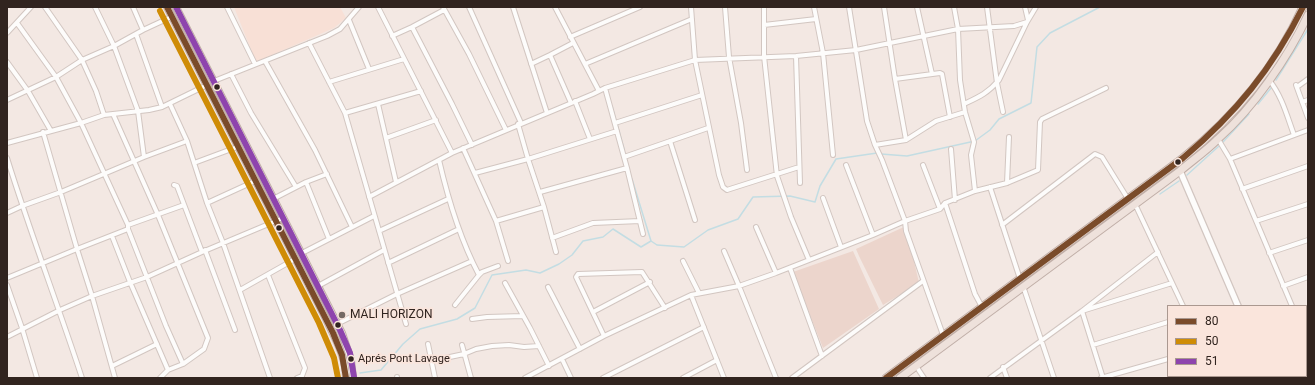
<!DOCTYPE html>
<meta charset="utf-8">
<style>
body{margin:0}
#map{position:relative;width:1315px;height:385px;overflow:hidden;background:#f3e8e3;font-family:Roboto,sans-serif}
canvas{display:block}
.frame{position:absolute;inset:0;border:8px solid #31241f;pointer-events:none}
.legend{position:absolute;left:1167px;top:305px;width:140px;height:72px;box-sizing:border-box;background:#fae5dc;border:1px solid #aa9890;margin:0;padding:5px 7px;list-style:none;font-size:12px;color:#31241f}
.legend li{display:flex;align-items:center;gap:8px;height:20px}
.legend b{width:20px;border:1px solid #aa9890}
</style>
<div id="map">
<canvas width="1315" height="385"></canvas>
<div class="frame"></div>
<ul class="legend">
<li><b style="height:5px;background:#7a4b2a"></b>80</li>
<li><b style="height:5px;background:#cf8c06"></b>50</li>
<li><b style="height:5px;background:#8e44ad"></b>51</li>
</ul>
</div>
<script>
const c = document.querySelector('canvas').getContext('2d');
c.lineJoin = 'round';
function fillPath(path, color) { c.fillStyle = color; c.fill(path, 'evenodd'); }
function trace(path, color, width, dash) { c.strokeStyle = color; c.lineWidth = width; c.lineCap = dash ? 'butt' : 'round'; c.setLineDash(dash || []); c.stroke(path); }
function label(font, color, halo, rows, align = 'center') {
  c.font = font + ' Roboto,sans-serif'; c.lineWidth = 3.5; c.setLineDash([]); c.textBaseline = 'middle'; c.strokeStyle = halo; c.fillStyle = color; for (const [text, x, y, turn = 0] of rows) {
    c.save(); c.translate(x, y); c.rotate((+turn || 0) * Math.PI / 180); c.textAlign = isNaN(turn) ? turn : align; if (halo) c.strokeText(text, 0, 0); c.fillText(text, 0, 0); c.restore();
  }
}
fillPath(new Path2D(`
 M234 7H340L346 18 334 28 256 62Z`), '#f8e0d6');
fillPath(new Path2D(`
 M906 226 919 283 883 305 859 256 856 249Z
 M853 251 879 309 823 348 793 272Z`), '#ecd5cc');
trace(new Path2D(`
 M1276 80 1308 29
 M1258 104 1271 88
 M612 106 616 121
 M617 124 624 149
 M1223 142 1249 114
 M881 154 907 156 975 141 990 130 999 119 1031 103 1037 47 1050 33 1100 7
 M1187 175 1219 146
 M632 179 651 241
 M1160 194 1179 181
 M360 373 381 370 403 344 420 329 457 319 475 308 492 275 526 270 540 273 559 264 572 255 583 241 603 237 613 229 641 247 651 241 657 245 684 247 708 230 738 219 753 197 790 196 815 202 820 186 836 159 877 153
 M338 378 339 375`), '#c3dde3', 1.5);
const street = new Path2D(`
 M45 7 82 60 96 91 104 115
 M95 7 114 46 138 111 144 157
 M133 7 143 30
 M227 7 255 64
 M378 7 452 153
 M443 7 469 54 506 130
 M469 7 521 123
 M513 7 547 113
 M555 7 599 91
 M691 7 695 60 719 175 723 187 727 190 730 189 799 167
 M725 7 729 57 741 123 747 170
 M764 7V56L777 176 791 217 809 260
 M814 7 823 53 833 155
 M849 7 867 121 875 145 882 160 905 221 906 231 943 335
 M884 7 895 79 906 140
 M917 7 932 74
 M954 7 958 29 960 80 965 112 974 142 971 155 975 191
 M987 7 997 83 1003 112
 M1025 7 1028 20
 M349 20 369 69
 M17 23 56 77 81 123 128 225V229L166 326 183 364
 M764 25 816 19
 M412 27 452 104 472 145
 M7 33 31 7
 M136 34 162 107
 M392 36 412 27 444 10
 M570 37 640 7
 M309 43 345 113 406 324
 M550 55 571 103
 M796 56 800 183
 M265 61 315 150 352 227
 M7 62 28 91 51 131
 M531 64 550 55 573 43
 M585 64 692 19
 M231 74 251 113 296 187
 M895 79 940 73 942 74 950 117
 M1269 80C1282 96 1287 116 1294 135
 M214 81 327 36 340 29 359 7
 M329 82 404 59
 M1296 85 1308 118
 M1297 87 1308 79
 M605 88 627 168 643 234
 M7 100 56 77 82 60 114 46 143 30 171 17
 M575 101 590 139
 M1302 102 1308 100
 M170 104 187 141 207 203 223 243 270 378
 M378 104 396 182
 M964 104C979 97 988 93 999 80L1027 22 1036 7
 M345 113 421 91
 M113 114 158 215 208 338 204 349 183 364 168 370 160 378
 M615 123 702 95
 M518 124 528 159 544 207 556 252
 M43 132 77 249 92 296 115 378
 M386 138 436 120
 M1218 139 1230 159 1292 306
 M670 141 695 220
 M7 143 81 123 104 115 149 110 162 107 207 85
 M875 145 906 140 936 121 965 112
 M463 148 496 221 508 261
 M951 149 955 200
 M624 157 708 128
 M7 158C30 232 58 305 82 378
 M1230 159 1308 130
 M439 160C448 199 460 239 479 275
 M194 163 237 147
 M846 165 873 235
 M923 165 940 209
 M475 173 528 159 617 131
 M306 182 329 239
 M1007 183 1009 137
 M174 185 177 186 202 252
 M990 187 1020 279
 M1242 189 1308 166
 M540 192 627 168
 M369 197 452 153 593 94 605 88 695 60 796 56 856 50 958 29 1014 26 1027 22
 M823 198 841 247
 M273 199 306 182 327 174
 M207 203 255 181
 M945 203 975 294 982 307
 M1135 204 1183 306
 M7 213 22 206 61 192 144 157 187 141
 M496 221 544 207
 M1256 221 1308 204
 M128 225 184 205
 M1002 225 1095 154 1102 157 1128 199
 M756 227 776 273
 M379 231 448 199
 M112 236 130 282 168 370
 M552 238 593 223 640 221
 M205 250 235 330
 M724 251 739 286 776 378
 M302 253 374 216
 M1269 253 1308 240
 M683 261 699 293
 M388 263 459 229
 M790 268 822 356
 M268 275 305 368 302 376 297 378
 M7 278 77 249 128 229
 M505 283 530 328 549 366
 M7 285 22 328 37 378
 M318 286 384 250
 M1023 286 1054 378
 M1283 286 1308 277
 M548 287 580 349
 M240 290 295 259
 M691 295 739 286 776 273 873 235 905 221 940 209 945 203 975 191 1007 183 1038 170 1040 122 1042 119 1106 88
 M455 305 479 275 482 272 498 266
 M593 312 650 282
 M1306 316 1308 315
 M472 319 487 317 523 316
 M337 324 397 294 472 261
 M1306 334 1308 338
 M604 336 576 277 578 274 642 272 665 308
 M7 337 60 310 92 296 147 277 202 252 283 218
 M428 344 435 378
 M462 345 471 378
 M1093 345 1168 322
 M562 359 571 378
 M431 361 464 354 476 349 492 346 509 345 524 347 539 346
 M112 366 157 344
 M916 366 924 378
 M1003 367 1007 378
 M1215 376 1216 378
 M397 377V378
 M525 378 604 336 691 295 724 378
 M603 378 704 327
 M683 378 717 360
 M792 378 923 281
 M990 378 1082 311 1158 252
 M1101 378 1168 359
 M1103 378 1082 311 1172 283`);
const secondary = new Path2D(`
 M1180 171 1238 306
 M1273 376 1274 378`);
const primary = new Path2D(`
 M167 7 326 319C335 338 346 357 346 378
 M176 7 342 333 351 360 353 378`);
const highway = new Path2D(`
 M886 378 1183 158C1234 117 1276 67 1303 7
 M900 378 1180 171C1193 160 1206 151 1218 139 1254 107 1287 59 1308 15`);
trace(street, '#d2c6c1', 6);
trace(secondary, '#d2c6c1', 8);
trace(primary, '#c1afa8', 8);
trace(highway, '#c1afa8', 9);
trace(street, '#fdfcfb', 4);
trace(secondary, '#fdfcfb', 5.5);
trace(primary, '#f5ece8', 6);
trace(highway, '#eee1db', 7);
trace(new Path2D(`
 M167 7 333 333 342 355 346 378
 M886 378 1183 158C1236 113 1272 69 1303 7`), '#7a4b2a', 6);
trace(new Path2D(`
 M160 11 319 323 334 358 338 378`), '#cf8c06', 6);
trace(new Path2D(`
 M176 7 340 330 350 353 354 377`), '#8e44ad', 6);
for (const [x, y, r, color] of [
 [217,87,3.5,"#31241f"],
 [1178,162,3.5,"#31241f"],
 [279,228,3.5,"#31241f"],
 [342,315,4,"#756964"],
 [338,325,3.5,"#31241f"],
 [351,359,3.5,"#31241f"]
]) { const dot = new Path2D(); dot.arc(x, y, r, 0, 2 * Math.PI); c.fillStyle = color; c.fill(dot); trace(dot, '#fae5dc', 1.5); }
label('11px', '#31241f', '#fae5dc', [
 ["Aprés Pont Lavage",358,359]
], 'left');
label('12px', '#31241f', '#fae5dc', [
 ["MALI HORIZON",350,315]
], 'left');
</script>
